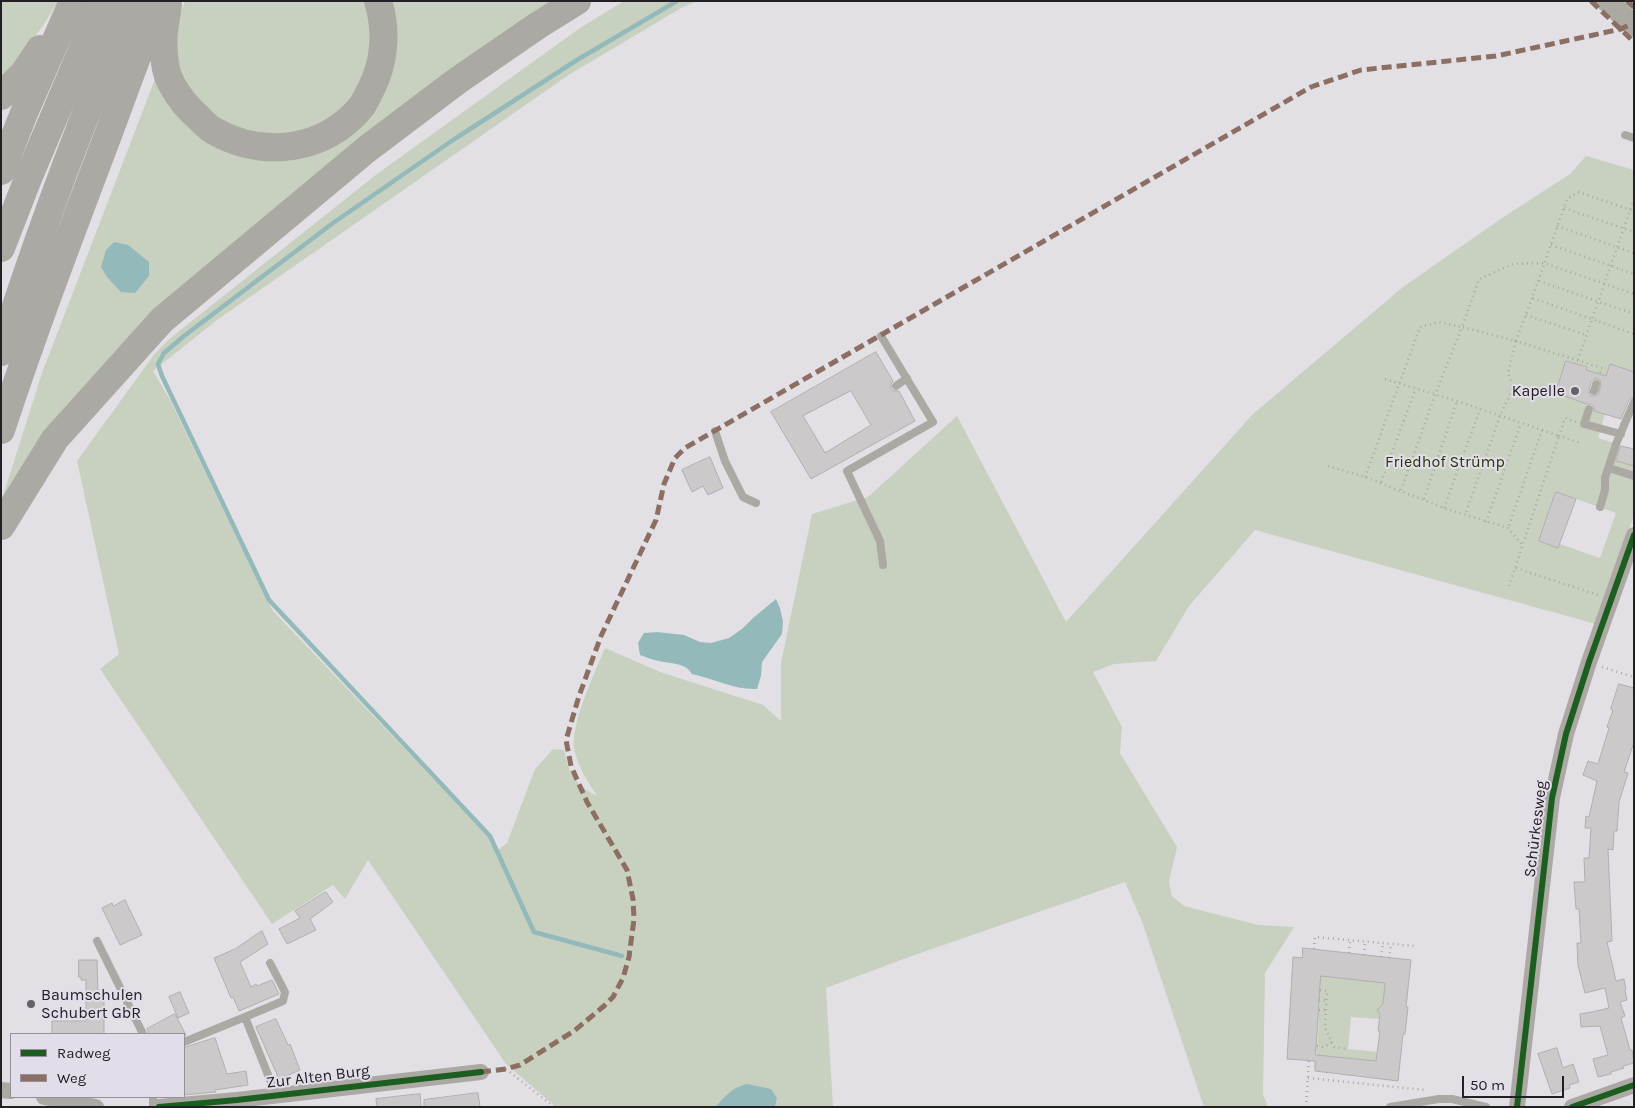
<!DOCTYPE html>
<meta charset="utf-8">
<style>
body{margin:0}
#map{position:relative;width:1635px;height:1108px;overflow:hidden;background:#e2e0e5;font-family:Karla,sans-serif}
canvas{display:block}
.frame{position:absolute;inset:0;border:2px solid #222024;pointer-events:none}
.legend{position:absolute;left:10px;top:1033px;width:175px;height:65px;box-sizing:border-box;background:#e2dde8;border:1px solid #95919a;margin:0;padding:6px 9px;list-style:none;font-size:15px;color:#222024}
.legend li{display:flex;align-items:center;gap:10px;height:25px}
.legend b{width:25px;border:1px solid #95919a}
.scale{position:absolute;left:1462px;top:1076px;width:102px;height:22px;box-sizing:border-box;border:2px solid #222024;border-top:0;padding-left:6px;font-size:15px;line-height:18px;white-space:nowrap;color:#222024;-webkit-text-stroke:4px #e2dde8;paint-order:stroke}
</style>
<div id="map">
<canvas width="1635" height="1108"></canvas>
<div class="frame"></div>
<ul class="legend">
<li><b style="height:6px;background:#1b5e20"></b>Radweg</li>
<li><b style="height:6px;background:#8d6e63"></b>Weg</li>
</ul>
<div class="scale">50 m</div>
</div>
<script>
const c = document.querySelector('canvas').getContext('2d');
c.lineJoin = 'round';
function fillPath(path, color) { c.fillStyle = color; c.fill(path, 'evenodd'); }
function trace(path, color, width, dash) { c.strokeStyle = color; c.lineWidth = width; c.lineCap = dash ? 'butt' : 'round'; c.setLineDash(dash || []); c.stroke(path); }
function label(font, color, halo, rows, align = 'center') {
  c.font = font + ' Karla,sans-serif'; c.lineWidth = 4; c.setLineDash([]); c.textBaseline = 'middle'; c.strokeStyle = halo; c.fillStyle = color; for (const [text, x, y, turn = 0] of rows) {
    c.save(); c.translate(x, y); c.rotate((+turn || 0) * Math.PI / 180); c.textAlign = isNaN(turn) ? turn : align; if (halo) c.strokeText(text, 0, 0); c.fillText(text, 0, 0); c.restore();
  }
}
fillPath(new Path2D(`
 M1 1H58L43 26 1 79Z
 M185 1H572L154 321 1 502 42 373Z
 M624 1H697L681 8 567 76 217 320 153 371 170 400 267 600 273 611 488 836 498 850 507 843 535 769 553 749 564 750C569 774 575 785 597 796 588 782 577 765 574 748 571 723 595 672 605 648L660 672 763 705 781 721V663L812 514 868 497 957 416 1066 622 1253 414 1403 287 1502 218 1570 174 1586 156 1634 170V372L1610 365 1606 376 1612 397 1591 390 1596 373 1586 370 1587 367 1567 361 1556 393 1587 403 1586 408 1605 414 1598 438 1621 445 1616 461 1634 466V515L1596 624 1255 530 1189 606 1156 661 1114 664 1093 672 1122 727 1120 753 1177 847 1169 882 1172 896 1184 906 1258 925 1294 927 1265 973 1263 1094 1268 1107H1204L1143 924 1125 882 909 957 826 988 833 1107H775L777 1098 740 1085 729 1093 715 1107H556L506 1064 368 860 345 899 333 885 272 924 100 669 119 654 77 461 153 356 168 340 377 174 580 28ZM1556 492 1616 513 1600 558 1560 544 1558 548 1539 541Z
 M1321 976 1385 983 1383 1004 1379 1008V1019L1351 1017 1348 1049 1377 1052 1376 1061 1317 1055Z`), '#c8d0bf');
fillPath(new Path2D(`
 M114 242 128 245 149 262V276L135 293 121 292 107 277 101 267 106 250Z
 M776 599 780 608 783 622 782 634 762 662 761 676 757 689C735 690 714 679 692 674 685 662 671 664 659 661 653 660 646 657 640 655L638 643 644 633 657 632 684 635 700 642 711 643 729 638 742 629 753 618Z
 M747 1084 771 1089 777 1098 775 1107H715C725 1097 733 1086 747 1084Z`), '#94b9ba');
trace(new Path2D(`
 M622 956 534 932 490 836 269 600 162 376 158 364 164 353 184 336 333 223 453 140 577 60 677 1`), '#94b9ba', 4.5);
const building = new Path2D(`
 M876 352 893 381 891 384V389L894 391H899L915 421 811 479 771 412ZM851 391 871 425 825 453 803 416Z
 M1566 361 1587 367 1586 370 1606 376 1610 364 1634 372V396L1629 400 1621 419 1594 411V407L1591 404H1587L1556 393ZM1595 378 1600 380 1601 385 1598 395 1593 396 1590 395 1589 390 1591 382Z
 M1621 446 1634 449V466L1616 461Z
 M710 457 723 488 708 495 703 486 692 492 682 470Z
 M1556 492 1576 499 1558 548 1539 541Z
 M1619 684 1634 688V742L1624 772 1628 773 1619 802 1617 831H1614L1613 850 1608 849 1612 941 1607 942 1616 981 1624 979 1626 989 1625 990 1627 1000 1620 1002 1625 1016 1621 1018 1630 1050H1632L1634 1063 1623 1066 1624 1068 1611 1072V1074L1598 1077 1593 1059 1608 1055 1600 1026 1581 1027 1580 1014 1592 1012 1609 1008 1605 988 1585 993 1578 965 1577 943H1581L1579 909H1576L1574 882H1585L1584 858H1589L1591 828H1585L1586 816 1589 817 1597 781 1583 775 1588 761 1598 764 1609 728 1607 727 1613 710 1611 709Z
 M326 892 333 902 310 919 316 930 287 944 279 929 300 918 295 911Z
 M125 900 142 935 120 945 102 908 112 903 113 906Z
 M262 931 268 944 240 962 251 987 256 984 257 986 272 980 279 994 239 1011 233 997 231 998 214 958 235 949Z
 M1303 948 1411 960 1406 1007H1408L1405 1034H1403L1398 1081 1315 1071V1061L1287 1059 1293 957 1302 958ZM1321 976 1385 983 1383 1004 1377 1010 1380 1014 1378 1031H1380L1376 1061 1316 1055Z
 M79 960H97L98 995H104V1034H52V1021H86V980H81V977H79Z
 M180 992 189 1013 178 1018 169 997Z
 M175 1014 186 1035 149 1034 147 1029Z
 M276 1019 288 1045 290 1044 300 1070 279 1079 256 1027Z
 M215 1038 227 1074 246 1071 248 1085 215 1090 216 1092 184 1095V1048Z
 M1557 1048 1563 1068 1573 1064 1579 1082 1569 1085 1570 1088 1552 1094 1538 1054Z
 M478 1093 480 1107H424V1100Z
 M420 1094 421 1107H377L376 1099Z`);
fillPath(building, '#cbc9c9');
trace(building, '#b0aeaf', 1);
trace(new Path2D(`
 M1634 199 1592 319 1634 334
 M1564 208 1634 232
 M1557 226 1634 253
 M1551 245 1634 274
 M1539 281 1634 314
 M1532 298 1516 341 1602 368 1599 376
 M1526 315 1586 335
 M1578 360 1592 319 1532 298 1567 199 1578 192 1634 211
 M1385 379 1457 401 1542 430 1508 528
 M1576 422 1565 418 1559 436 1580 443
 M1328 466 1365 477 1444 508 1508 528 1522 545
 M1365 477 1420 327 1439 322 1462 327 1479 279 1513 264 1544 263 1634 294
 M1381 482 1416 388
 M1401 490 1435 395 1462 327 1516 341 1508 373 1513 387 1500 416 1465 515
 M1424 499 1457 401
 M1444 508 1480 409
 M1486 522 1521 423
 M1516 568 1598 595
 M1509 586 1559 436 1542 430
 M1602 667 1634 677
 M1314 949 1315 937 1415 946
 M1349 953 1350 940
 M1364 955 1365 942
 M1381 957 1383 943
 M1389 958 1391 944
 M1320 990 1327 991 1325 1028 1334 1047 1348 1049
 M1319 1000H1327
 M1319 1010H1327
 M1317 1046 1324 1047 1332 1042
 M506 1069 554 1107
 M1308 1078 1425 1090
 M1306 1107 1309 1060`), '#aaa7a5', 2.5, [1, 4]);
trace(new Path2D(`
 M1625 135 1634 138
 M881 336 933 422 847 471 880 541 883 565
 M896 386 907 378
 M1594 391 1596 384
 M1589 409 1584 424 1621 434
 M715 431 725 461 743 497 756 503
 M1609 468 1634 476
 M1600 507 1605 490V478L1616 444 1634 402
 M97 941 143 1034
 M245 1017 283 1001 285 992 270 963
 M184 1042 245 1017 276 1095
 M153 1107V1097
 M1390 1107 1439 1099H1452L1486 1107`), '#aca9a4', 8);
trace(new Path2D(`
 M1 1090 11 1091
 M44 1097 96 1107
 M159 1107 237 1100 481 1072
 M1517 1107 1552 798 1566 734 1589 662 1634 535
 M1572 1107 1634 1085`), '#aca9a4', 16);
trace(new Path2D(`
 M1607 1 1634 26`), '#aca9a3', 22);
trace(new Path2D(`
 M168 5C164 28 161 46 166 69 169 85 185 106 197 116 202 121 208 128 214 131 264 159 325 151 362 106 365 101 368 95 371 89 385 62 387 30 378 1
 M1 96 23 74 40 49
 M1 171 24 113 73 1
 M1 248 29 176 103 1
 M1 352C39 233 83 116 132 1
 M1 430C33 333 69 238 105 143 123 96 139 47 160 1
 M1 526 55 439 162 320 367 149 457 81 537 26 577 1`), '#aba9a4', 28);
trace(new Path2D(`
 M1591 1 1634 42
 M1627 1 1634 7
 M481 1072 506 1069 520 1065 574 1031 604 1006 613 997 623 978 629 957 634 919 633 899 627 870 587 802 571 766 566 740 579 696 601 636 656 520 664 484 675 458 685 448 1311 87 1361 70 1496 56 1621 29 1631 24`), '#8d6e63', 5, [10, 5]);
trace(new Path2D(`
 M159 1107 237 1100 481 1072
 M1517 1107 1552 798 1566 734 1589 662 1634 535
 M1572 1107 1634 1085`), '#1b5e20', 6);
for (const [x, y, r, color] of [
 [1575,391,5,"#656368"],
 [31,1004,5,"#656368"]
]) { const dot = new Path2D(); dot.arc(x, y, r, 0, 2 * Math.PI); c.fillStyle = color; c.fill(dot); trace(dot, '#e2dde8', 2); }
label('16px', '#222024', '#e2dde8', [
 ["Kapelle",1565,391],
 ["Baumschulen",41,995,"left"],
 ["Schubert GbR",41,1013,"left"]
], 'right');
label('16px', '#28380c', '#e2dde8', [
 ["Friedhof Strümp",1445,462]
]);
label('16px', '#222024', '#e2dde8', [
 ["Schürkesweg",1536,829,-83],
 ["Zur Alten Burg",318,1077,-7]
]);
</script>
